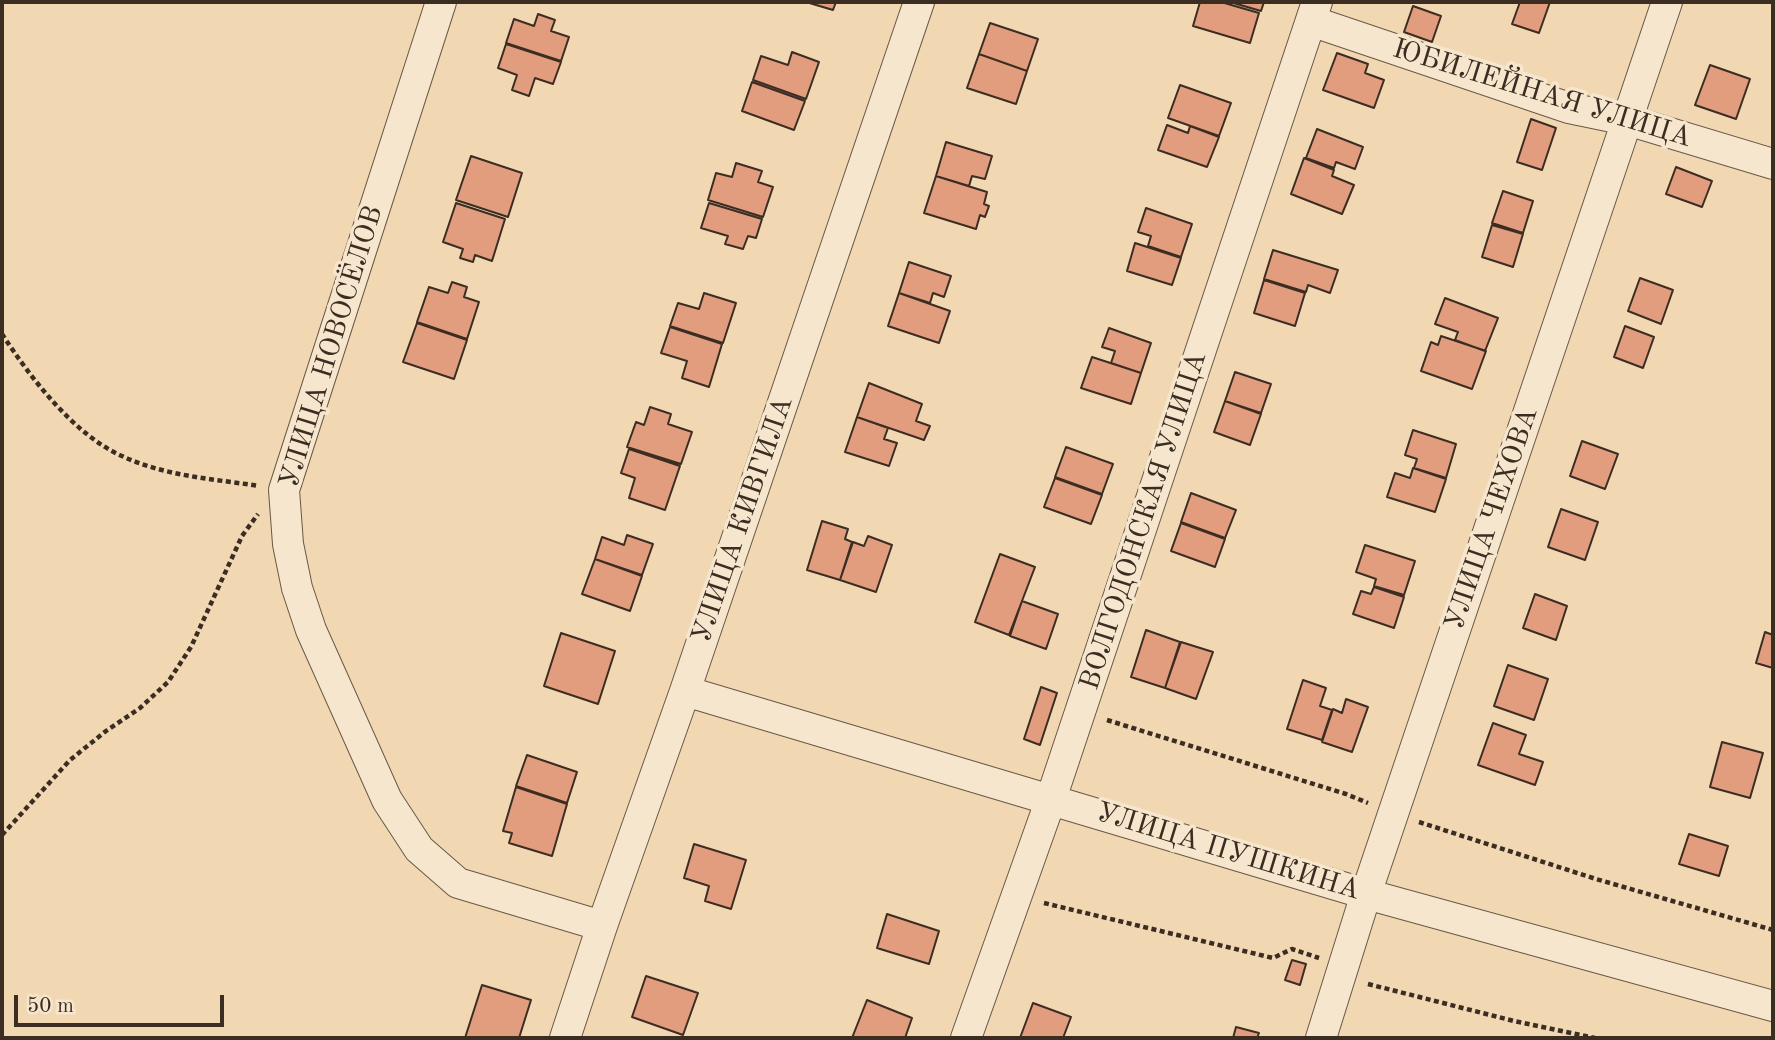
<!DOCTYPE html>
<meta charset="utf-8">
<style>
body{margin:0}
#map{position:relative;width:1775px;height:1040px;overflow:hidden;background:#f1d8b2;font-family:"Old Standard TT",serif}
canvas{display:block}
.frame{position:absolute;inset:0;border:4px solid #3c2d23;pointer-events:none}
.scale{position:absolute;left:14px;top:995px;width:210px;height:32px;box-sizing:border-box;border:4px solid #3c2d23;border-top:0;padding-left:9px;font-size:21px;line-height:24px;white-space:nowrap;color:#3c2d23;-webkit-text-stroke:5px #f6e6cd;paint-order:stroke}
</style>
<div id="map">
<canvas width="1775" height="1040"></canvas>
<div class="frame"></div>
<div class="scale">50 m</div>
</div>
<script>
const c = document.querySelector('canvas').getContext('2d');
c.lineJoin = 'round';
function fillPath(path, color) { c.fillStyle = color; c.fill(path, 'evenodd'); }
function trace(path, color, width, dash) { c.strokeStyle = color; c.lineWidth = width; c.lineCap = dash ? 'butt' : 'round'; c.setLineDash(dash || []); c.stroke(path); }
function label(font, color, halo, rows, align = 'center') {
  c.font = font + ' "Old Standard TT",serif'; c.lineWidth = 7; c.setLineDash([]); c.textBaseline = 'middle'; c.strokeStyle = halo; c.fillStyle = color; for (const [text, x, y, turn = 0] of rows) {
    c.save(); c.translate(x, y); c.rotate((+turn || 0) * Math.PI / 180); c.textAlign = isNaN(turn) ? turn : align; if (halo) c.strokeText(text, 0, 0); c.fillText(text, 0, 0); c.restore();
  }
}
const building = new Path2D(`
 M806 2H836L833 10Z
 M1200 2H1221L1259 13 1250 43 1193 26Z
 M1230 2H1264L1261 11Z
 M1520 2H1550L1539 33 1512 24Z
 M1413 6 1441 16 1432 42 1404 32Z
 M538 14 555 20 551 31 569 37 561 61 506 43 514 19 534 26Z
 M990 23 1038 39 1027 71 979 54Z
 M506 44 561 62 553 84 535 78 529 96 512 90 517 75 498 68Z
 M792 52 819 62 806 99 753 80 761 56 788 65Z
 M1337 53 1368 64 1365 73 1384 80 1374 108 1323 90Z
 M979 54 1027 71 1016 104 967 88Z
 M1710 65 1750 79 1736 119 1695 105Z
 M752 82 805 101 794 130 742 111Z
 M1180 85 1231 103 1219 136 1168 118Z
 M1531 119 1556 128 1542 170 1517 162Z
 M1167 125 1188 133 1190 126 1219 137 1207 167 1158 150Z
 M1317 129 1363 147 1355 169 1336 162 1334 168 1306 158Z
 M946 142 992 156 985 179 972 176 969 186 936 176Z
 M471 156 522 173 508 217 456 200Z
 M1304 158 1334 170 1332 176 1354 185 1342 214 1291 194Z
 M736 163 762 171 758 182 773 187 763 217 708 200 716 173 732 177Z
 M1676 167 1712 181 1702 207 1666 194Z
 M936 176 987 192 984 204 989 206 985 217 980 215 976 229 924 213Z
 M1503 191 1533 201 1523 233 1492 223Z
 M456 203 505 219 492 261 475 255 473 262 460 258 463 249 443 242Z
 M709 203 762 219 756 238 748 236 743 249 725 244 728 236 701 228Z
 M1146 208 1192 224 1181 257 1148 246 1151 236 1138 232Z
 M1492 225 1523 234 1513 267 1482 257Z
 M1135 243 1181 258 1172 285 1127 271Z
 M1273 250 1338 270 1330 293 1308 285 1306 292 1264 279Z
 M909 262 951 276 944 297 933 293 930 303 899 293Z
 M1640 278 1673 290 1661 324 1628 311Z
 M1264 280 1305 293 1295 326 1254 313Z
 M452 282 467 287 464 297 479 302 467 339 417 322 429 287 448 293Z
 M704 293 736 303 723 343 670 326 678 303 699 309Z
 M899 293 950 311 939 343 888 326Z
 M1445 298 1498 318 1485 351 1455 340 1458 332 1435 324Z
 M417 323 467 340 454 379 403 362Z
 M1625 326 1654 337 1643 368 1614 357Z
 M670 327 722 344 709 387 682 378 687 361 661 353Z
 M1109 328 1151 343 1141 373 1111 363 1115 351 1102 347Z
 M1441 336 1486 351 1472 389 1421 371 1431 342 1438 345Z
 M1092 357 1141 373 1131 404 1081 388Z
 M1235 372 1271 384 1261 413 1225 401Z
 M869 383 922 404 916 421 930 426 924 440 857 417Z
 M1225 401 1261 414 1250 445 1214 432Z
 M650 407 671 414 668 424 692 432 681 464 627 447 636 422 644 425Z
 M857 417 888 428 884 439 897 443 889 466 845 452Z
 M1413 430 1456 444 1446 478 1414 468 1417 459 1405 455Z
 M1582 441 1618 454 1605 489 1570 476Z
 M1066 447 1113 464 1102 494 1055 477Z
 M629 449 680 466 665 510 629 498 635 478 621 473Z
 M1413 468 1446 479 1435 512 1387 497 1395 473 1410 478Z
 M1055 478 1102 495 1091 524 1044 507Z
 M1191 493 1236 510 1225 538 1181 522Z
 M1561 509 1598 522 1585 560 1548 547Z
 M822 521 848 529 845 539 852 542 840 580 807 570Z
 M1181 523 1225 539 1215 567 1171 551Z
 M627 535 653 544 642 575 595 559 602 537 624 545Z
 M868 536 892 545 876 592 840 580 853 542 864 546Z
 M1365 545 1415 561 1404 595 1374 586 1376 579 1356 572Z
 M1000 554 1035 567 1009 635 975 622Z
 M595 559 642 576 630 611 582 594Z
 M1374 587 1404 597 1394 628 1353 614 1361 591 1371 594Z
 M1535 594 1567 606 1556 640 1523 628Z
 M1022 601 1058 614 1046 649 1010 636Z
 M1146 630 1180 642 1165 688 1131 677Z
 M1765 632 1773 635V668L1756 663Z
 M561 633 615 651 598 704 544 686Z
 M1181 642 1213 652 1196 699 1165 688Z
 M1508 665 1548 679 1534 720 1494 706Z
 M1303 680 1326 688 1320 706 1332 710 1322 740 1287 729Z
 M1041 687 1057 693 1040 745 1024 739Z
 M1346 699 1368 707 1352 752 1322 742 1333 709 1342 713Z
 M1493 723 1526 735 1519 754 1543 762 1535 785 1478 765Z
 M1722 742 1763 753 1750 798 1710 787Z
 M527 755 577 772 567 803 516 786Z
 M516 787 567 804 552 856 509 843 512 833 503 831Z
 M1689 834 1728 846 1719 876 1679 864Z
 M694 844 746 860 731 909 705 901 709 886 684 878Z
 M887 914 939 931 929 964 877 948Z
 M1292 960 1306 964 1300 985 1285 980Z
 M646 976 698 993 683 1035 632 1017Z
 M482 985 531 1000 519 1038H465Z
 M867 1000 912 1018 905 1038H852Z
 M1033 1003 1071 1017 1063 1038H1020Z
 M1236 1027 1259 1033 1257 1038H1233Z`);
fillPath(building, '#e29d7e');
trace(building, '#3c2d23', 2);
const street = new Path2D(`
 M441 2 284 490 288 544 297 588 311 630 387 800 419 849 458 883 602 926
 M1311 21 1569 108 1627 120 1773 164
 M685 691 1366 894 1773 1006
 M565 1038 602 926 685 691 919 2
 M966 1038 1051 799 1317 2
 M1321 1038 1366 894 1667 2`);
trace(street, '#695847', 32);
trace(new Path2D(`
 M2 334C30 377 74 435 122 456 164 476 214 479 259 486
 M1107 720 1346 794 1368 803
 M1419 822 1596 879 1773 930
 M2 835 70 760 106 731 140 708 168 682 191 647 242 536 258 514
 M1044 903 1273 958 1292 949 1319 958
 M1368 984 1514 1021 1595 1038`), '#3c2d23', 4.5, [5, 3.5]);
trace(street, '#f6e6cd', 30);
label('28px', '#3c2d23', '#f6e6cd', [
 ["ЮБИЛЕЙНАЯ УЛИЦА",1542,94,17],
 ["УЛИЦА НОВОСЁЛОВ",332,347,-73],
 ["УЛИЦА ЧЕХОВА",1492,519,-71],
 ["УЛИЦА КИВГИЛА",743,520,-71],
 ["ВОЛГОДОНСКАЯ УЛИЦА",1144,521,-72],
 ["УЛИЦА ПУШКИНА",1228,852,17]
]);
</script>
